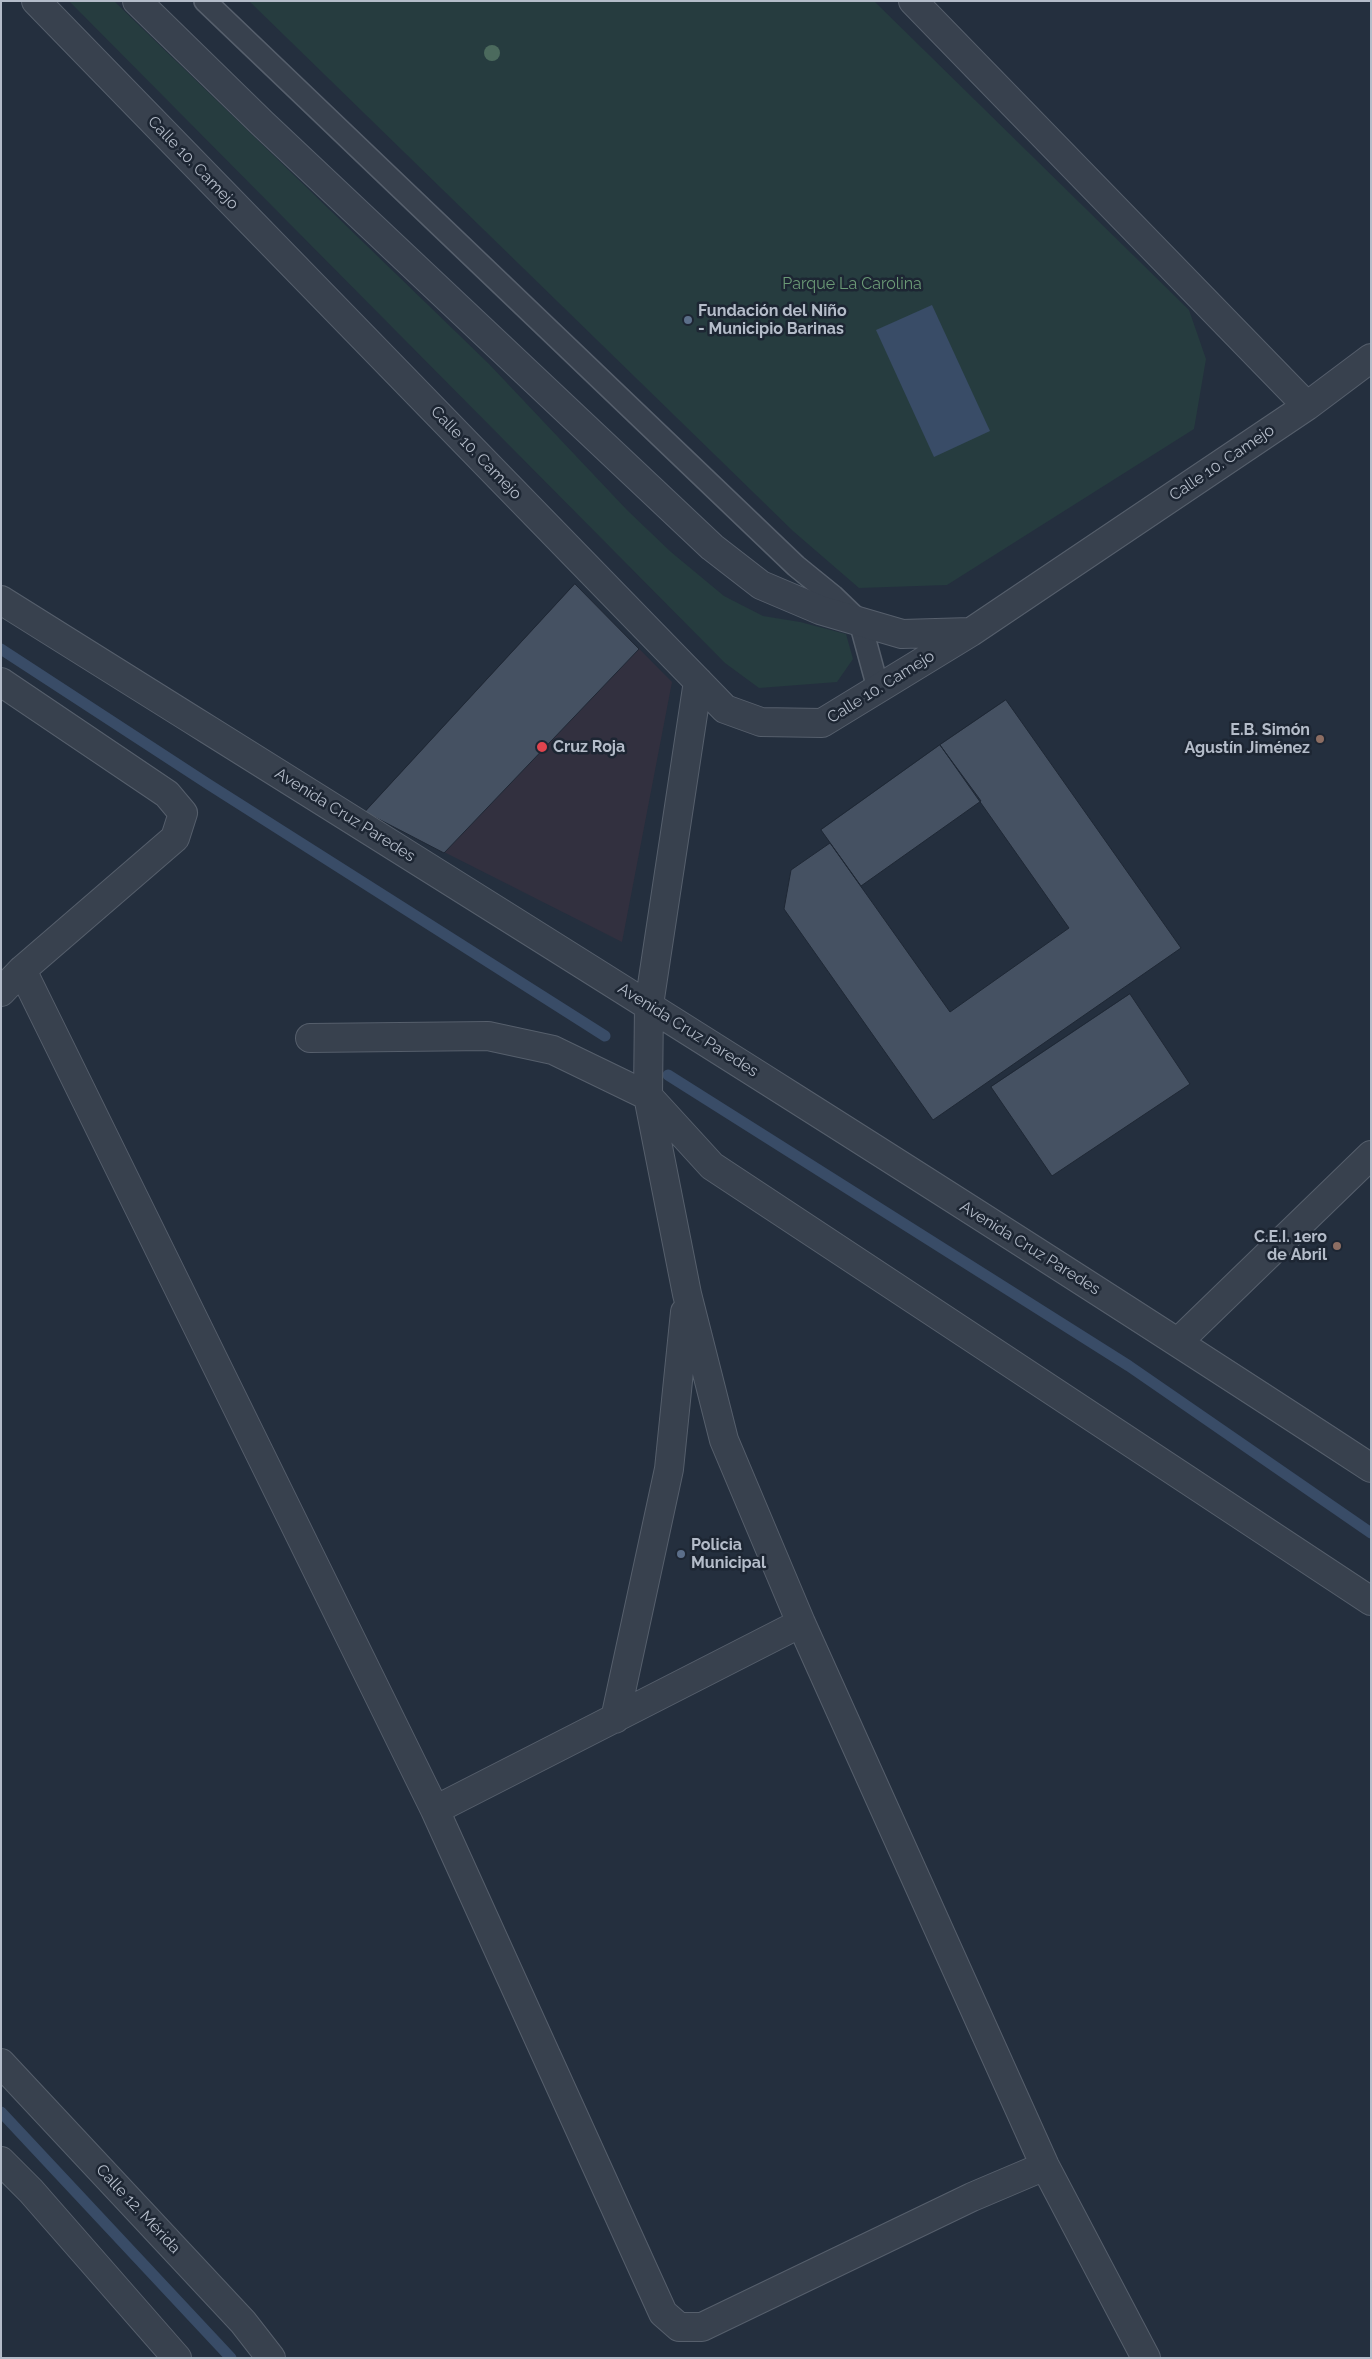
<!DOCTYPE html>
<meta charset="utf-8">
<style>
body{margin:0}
#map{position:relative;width:1372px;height:2359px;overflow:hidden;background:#242f3e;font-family:Raleway,sans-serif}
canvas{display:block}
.frame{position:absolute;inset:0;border:2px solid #b4bcc9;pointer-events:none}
</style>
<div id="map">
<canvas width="1372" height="2359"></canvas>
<div class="frame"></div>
</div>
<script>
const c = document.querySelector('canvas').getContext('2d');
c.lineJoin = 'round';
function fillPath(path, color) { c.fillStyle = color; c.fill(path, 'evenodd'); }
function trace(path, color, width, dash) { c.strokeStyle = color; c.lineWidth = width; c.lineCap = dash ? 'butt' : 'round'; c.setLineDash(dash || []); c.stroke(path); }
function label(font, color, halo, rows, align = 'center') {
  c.font = font + ' Raleway,sans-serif'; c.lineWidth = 5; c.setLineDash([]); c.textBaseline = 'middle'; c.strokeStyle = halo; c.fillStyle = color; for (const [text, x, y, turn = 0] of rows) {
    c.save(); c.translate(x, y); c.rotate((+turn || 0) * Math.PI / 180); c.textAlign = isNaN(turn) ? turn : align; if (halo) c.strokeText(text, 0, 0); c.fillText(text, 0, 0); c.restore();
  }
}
fillPath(new Path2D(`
 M575 584 672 682 622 942 365 812Z`), '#32303f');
fillPath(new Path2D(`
 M69 1H114L489 364 627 510 671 552 724 596 763 616 800 622 846 634 853 659 837 682 759 688 725 663Z
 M249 1H874L1189 310 1206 359 1194 429 947 585 859 588 793 531Z`), '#263c3f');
fillPath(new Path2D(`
 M932 305 990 431 934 457 876 330Z`), '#394c67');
trace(new Path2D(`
 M1 649 208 784 605 1036
 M668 1075 1129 1366 1371 1533
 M1 2112 231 2358`), '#394c67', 11);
const building = new Path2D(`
 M575 584 639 649 444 853 365 812Z
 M1006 700 1181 948 933 1120 784 909 791 870 830 843 950 1012 1069 928 940 745Z
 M940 745 981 801 861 886 821 830Z
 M1130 994 1190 1084 1052 1176 991 1087Z`);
fillPath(building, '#455162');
trace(building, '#1f2835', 1);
const lane = new Path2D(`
 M205 1 796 566 833 596 860 622 878 688`);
const street = new Path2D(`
 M36 1 725 709 761 722 822 723 971 632 1307 406 1371 358
 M137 1 262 123 712 547 761 585 820 610 902 634 970 632
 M913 1 1307 406
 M1 600C459 887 918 1172 1371 1468
 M698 681 649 1005 648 1096 687 1294 724 1440 801 1623 1045 2166 1146 2358
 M1 682 167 794 183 813 175 838 22 970 1 992
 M22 970 435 1810 663 2313 679 2327H702L972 2197 1045 2166
 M310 1038 488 1036 553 1050 648 1096 712 1166 1371 1601
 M1178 1342 1371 1155
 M615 1719 669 1469 685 1312
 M435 1810 801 1623
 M1 2063 243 2322 271 2358
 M1 2161 31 2191 177 2358`);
trace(lane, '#565f6c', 24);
trace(street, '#565f6c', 30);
trace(lane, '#38414e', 21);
trace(street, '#38414e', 28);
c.fillStyle = '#4b6a5d';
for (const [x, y] of [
 [492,53]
]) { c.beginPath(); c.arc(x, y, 8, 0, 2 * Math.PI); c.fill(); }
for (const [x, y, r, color] of [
 [688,320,5,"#5c6f8a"],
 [1320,739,5,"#8d6e63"],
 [542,747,6,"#e0444e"],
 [1337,1246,5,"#8d6e63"],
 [681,1554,5,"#5c6f8a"]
]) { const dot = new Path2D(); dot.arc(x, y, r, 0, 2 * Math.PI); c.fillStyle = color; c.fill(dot); trace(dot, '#1d2633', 2); }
label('16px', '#b4bcc9', '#1d2633', [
 ["Calle 10. Camejo",193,163,46],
 ["Calle 10. Camejo",476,453,46],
 ["Calle 10. Camejo",1222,463,-34],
 ["Calle 10. Camejo",881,687,-32],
 ["Avenida Cruz Paredes",345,815,32],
 ["Avenida Cruz Paredes",688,1030,32],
 ["Avenida Cruz Paredes",1030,1248,32],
 ["Calle 12. Mérida",138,2209,47]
]);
label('16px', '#6b9a76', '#1d2633', [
 ["Parque La Carolina",852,284]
]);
label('bold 16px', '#b4bcc9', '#1d2633', [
 ["Fundación del Niño",698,311],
 ["- Municipio Barinas",698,329],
 ["E.B. Simón",1310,730,"right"],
 ["Agustín Jiménez",1310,748,"right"],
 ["Cruz Roja",553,747],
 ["C.E.I. 1ero",1327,1237,"right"],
 ["de Abril",1327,1255,"right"],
 ["Policia",691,1545],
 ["Municipal",691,1563]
], 'left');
</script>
